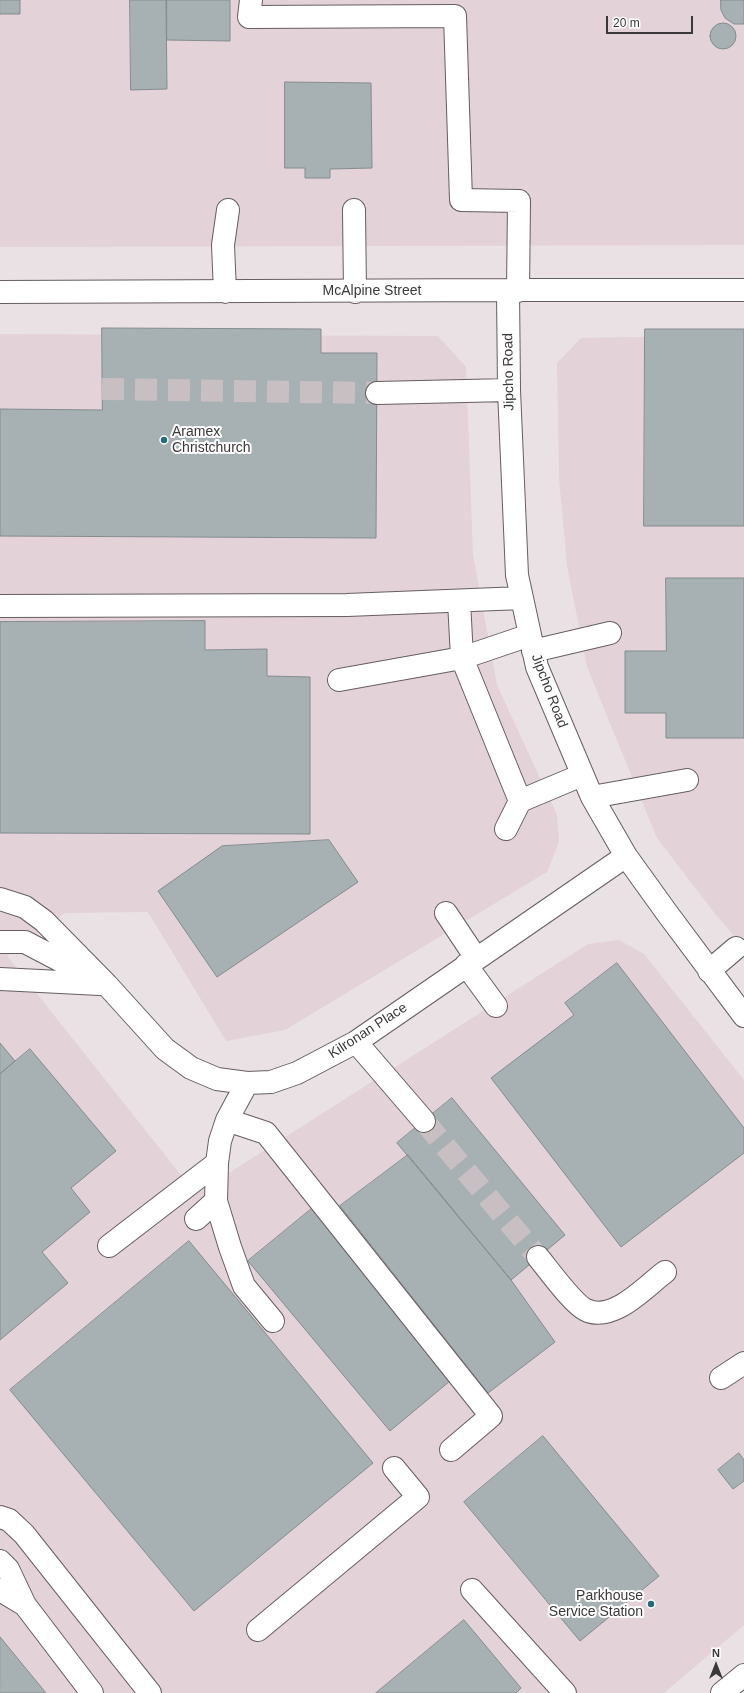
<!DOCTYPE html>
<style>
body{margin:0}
#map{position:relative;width:744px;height:1693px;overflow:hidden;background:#eae1e4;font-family:Arial,sans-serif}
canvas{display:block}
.north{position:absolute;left:696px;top:1645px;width:40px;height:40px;-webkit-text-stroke:3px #fff;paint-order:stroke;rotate:0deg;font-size:11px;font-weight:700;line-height:16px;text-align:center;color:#3b3839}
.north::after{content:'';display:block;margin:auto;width:14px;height:18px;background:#3b3839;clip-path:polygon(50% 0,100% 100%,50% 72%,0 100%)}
.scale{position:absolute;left:606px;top:16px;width:87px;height:18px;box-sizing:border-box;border:2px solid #3b3839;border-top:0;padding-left:5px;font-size:12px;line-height:14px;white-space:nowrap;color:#3b3839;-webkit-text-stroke:3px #fff;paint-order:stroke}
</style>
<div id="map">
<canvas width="744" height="1693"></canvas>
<div class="north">N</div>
<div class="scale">20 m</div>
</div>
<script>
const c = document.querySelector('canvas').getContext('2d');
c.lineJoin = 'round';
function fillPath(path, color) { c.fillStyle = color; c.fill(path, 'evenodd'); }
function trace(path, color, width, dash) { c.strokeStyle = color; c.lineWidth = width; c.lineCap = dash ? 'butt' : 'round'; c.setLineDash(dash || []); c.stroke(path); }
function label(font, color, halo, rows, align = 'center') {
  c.font = font + ' Arial,sans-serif'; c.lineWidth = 4; c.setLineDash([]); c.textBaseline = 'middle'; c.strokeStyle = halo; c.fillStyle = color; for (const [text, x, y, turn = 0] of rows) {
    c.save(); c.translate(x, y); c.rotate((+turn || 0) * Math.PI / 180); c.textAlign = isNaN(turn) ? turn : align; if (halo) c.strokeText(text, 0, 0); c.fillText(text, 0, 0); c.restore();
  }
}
fillPath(new Path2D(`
 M0 0H744V245L0 247Z
 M0 334 438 336 466 367 473 555 497 685 557 815 559 842 547 872 285 1030 226 1041 148 912 65 913 7 956 196 1194 588 944 619 940 644 954 744 1080V1625L664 1693H0Z
 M744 335V947L716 915 657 838 587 667 567 566 559 478 557 363 581 338Z`), '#e3d2d8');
const building = new Path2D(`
 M0 0H20V14H0Z
 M130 0H166L167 89 131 90Z
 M167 0H230V41L167 40Z
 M721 0H744V24H734L725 18 721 10Z
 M710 36a13 13 0 1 1 26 0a13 13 0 1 1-26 0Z
 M285 82 371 83 372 168 330 169V178H305V168H285Z
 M102 328 321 329V353H377L376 538 0 536V409L102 410Z
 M645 329H744V526H644Z
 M666 578H744V738H666V713H625V651H666Z
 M205 621V650L267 649V676L310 677V834L0 833V622Z
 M329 840 358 882 217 977 158 891 222 846Z
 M617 963 744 1128V1153L621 1247 491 1078 574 1015 565 1003Z
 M0 1043 15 1061 0 1074Z
 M30 1049 116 1151 71 1188 90 1212 42 1252 68 1283 0 1340V1074Z
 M452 1098 565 1235 511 1280 397 1143Z
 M408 1155 511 1280 555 1342 488 1393 340 1206Z
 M315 1206 456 1376 390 1431 248 1261Z
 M189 1241 373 1463 194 1611 10 1390Z
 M543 1436 659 1576 580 1641 464 1502Z
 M739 1453 744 1460V1481L733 1489 718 1470Z
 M464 1620 521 1688 516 1693H376Z
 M0 1637 46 1693H0Z`);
fillPath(building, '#a7b0b2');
trace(building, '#848c8f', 1);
trace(new Path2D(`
 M102 389 377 393
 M424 1121 538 1257`), '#c7bfc2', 22, [22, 11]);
const minor = new Path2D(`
 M251 0 249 17 455 16 461 200 519 201 518 291
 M354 210 355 292
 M508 290 509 390 517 575 537 667 592 797 626 856 667 913 744 1016
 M0 292 508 290H744
 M225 292 223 245 228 210
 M377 393 509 390
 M0 606 347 605 522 598
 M533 651 610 633
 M339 680 462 658 459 601
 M592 797 687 780
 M520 801 462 658 530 635
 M506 829 520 801 582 775
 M0 899 25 907 44 921 107 985 165 1049 191 1068 217 1079 247 1083 271 1082 297 1073 356 1042 626 856
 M446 913 476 958
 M0 942H25L90 976
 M466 965 496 1006
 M709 971 736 948
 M0 979 100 984
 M356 1042 424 1121
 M247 1083 227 1120 220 1141 217 1163 216 1201 230 1247 244 1286 273 1321
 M227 1120 266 1133 491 1416 451 1450
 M196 1219 216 1201
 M109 1246 217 1163
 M538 1257C548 1269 573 1304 586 1310 613 1323 645 1287 665 1272
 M721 1378 744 1363
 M0 1517 9 1520 24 1534 150 1693
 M0 1561 8 1569 25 1605
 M0 1590 25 1605 92 1693
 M472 1590 565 1693
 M258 1630 418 1497 394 1468
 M722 1693 744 1675`);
trace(minor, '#665e61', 24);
trace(minor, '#fff', 22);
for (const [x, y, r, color] of [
 [164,440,4,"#256b7a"],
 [651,1604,4,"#256b7a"]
]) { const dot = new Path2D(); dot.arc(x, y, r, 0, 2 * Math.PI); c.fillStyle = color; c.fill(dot); trace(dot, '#fff', 1.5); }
label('14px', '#3b3839', '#fff', [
 ["McAlpine Street",372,291],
 ["Jipcho Road",509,372,-91],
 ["Jipcho Road",549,691,69],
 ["Kilronan Place",368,1031,-33]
]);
label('14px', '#3b3839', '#fff', [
 ["Aramex",172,432],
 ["Christchurch",172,448],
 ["Parkhouse",643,1596,"right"],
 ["Service Station",643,1612,"right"]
], 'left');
</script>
